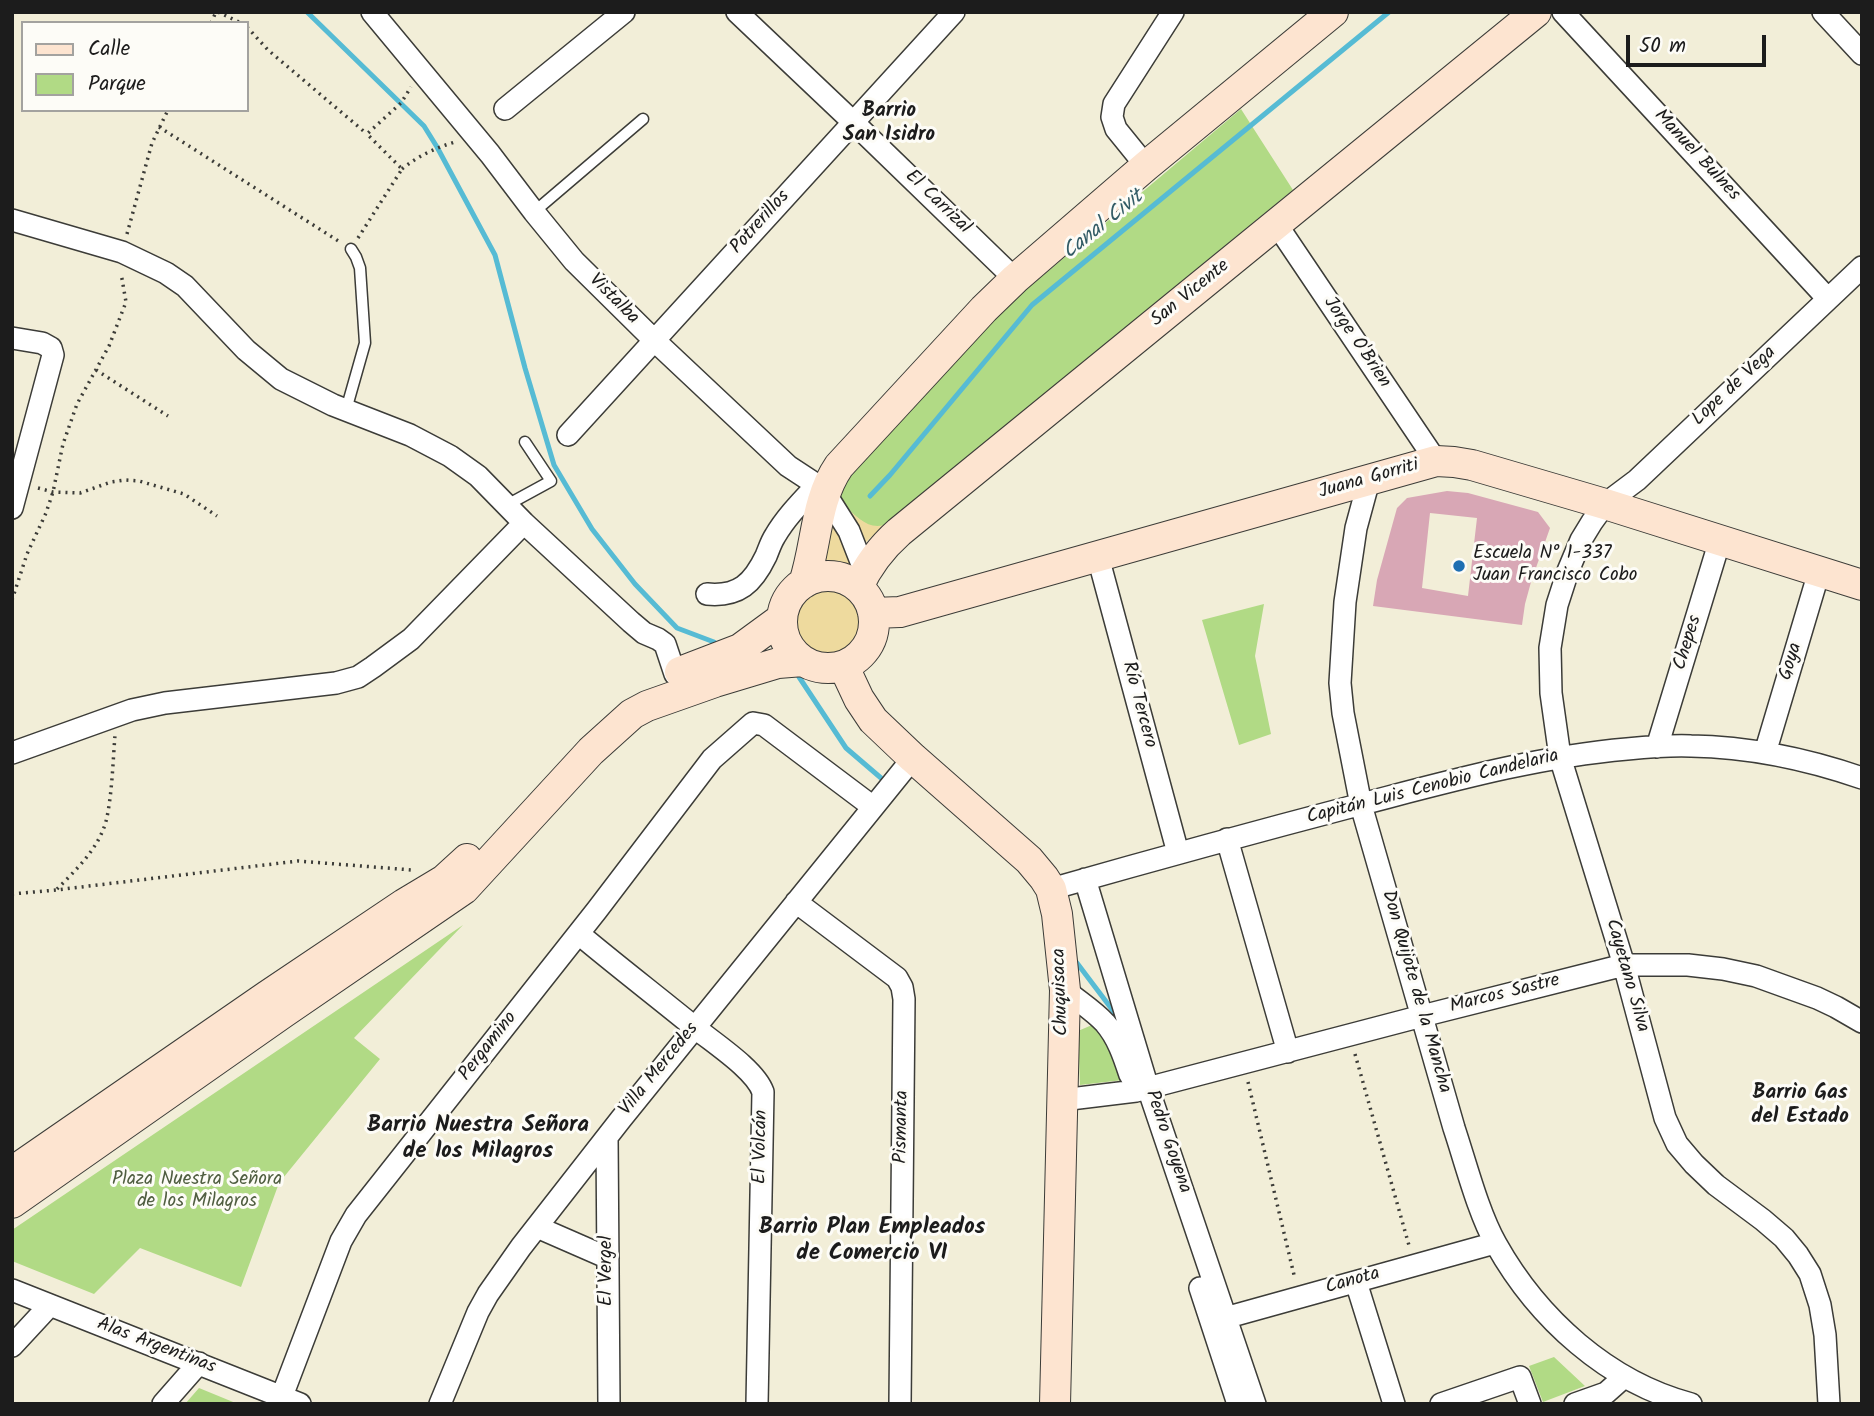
<!DOCTYPE html>
<meta charset="utf-8">
<style>
body{margin:0}
#map{position:relative;width:1874px;height:1416px;overflow:hidden;background:#f2eed8;font-family:Kalam,sans-serif}
canvas{display:block}
.frame{position:absolute;inset:0;border:14px solid #1c1c1c;pointer-events:none}
.legend{position:absolute;left:21px;top:21px;width:228px;height:91px;box-sizing:border-box;background:#fdfcf7;border:2px solid #a3a29f;margin:0;padding:9px 12px;list-style:none;font-size:21px;color:#1c1c1c}
.legend li{display:flex;align-items:center;gap:14px;height:35px}
.legend b{width:35px;border:2px solid #a3a29f}
.scale{position:absolute;left:1626px;top:35px;width:140px;height:32px;box-sizing:border-box;border:4px solid #1c1c1c;border-top:0;padding-left:9px;font-size:21px;line-height:24px;white-space:nowrap;color:#1c1c1c;-webkit-text-stroke:5px #fdfcf7;paint-order:stroke}
</style>
<div id="map">
<canvas width="1874" height="1416"></canvas>
<div class="frame"></div>
<ul class="legend">
<li><b style="height:9px;background:#fde4d0"></b>Calle</li>
<li><b style="height:19px;background:#b1da85"></b>Parque</li>
</ul>
<div class="scale">50 m</div>
</div>
<script>
const c = document.querySelector('canvas').getContext('2d');
c.lineJoin = 'round';
function fillPath(path, color) { c.fillStyle = color; c.fill(path, 'evenodd'); }
function trace(path, color, width, dash) { c.strokeStyle = color; c.lineWidth = width; c.lineCap = dash ? 'butt' : 'round'; c.setLineDash(dash || []); c.stroke(path); }
function label(font, color, halo, rows, align = 'center') {
  c.font = font + ' Kalam,sans-serif'; c.lineWidth = 6; c.setLineDash([]); c.textBaseline = 'middle'; c.strokeStyle = halo; c.fillStyle = color; for (const [text, x, y, turn = 0] of rows) {
    c.save(); c.translate(x, y); c.rotate((+turn || 0) * Math.PI / 180); c.textAlign = isNaN(turn) ? turn : align; if (halo) c.strokeText(text, 0, 0); c.fillText(text, 0, 0); c.restore();
  }
}
fillPath(new Path2D(`
 M1241 109 1293 190 884 525C880 527 878 528 873 527 862 524 843 506 840 496L845 480 1009 304Z
 M1264 604 1255 656 1271 734 1239 745 1202 620Z
 M463 925 354 1038 380 1059 279 1183 241 1287 140 1248 94 1294 12 1261V1230Z
 M1092 1025 1107 1039 1123 1080 1080 1085 1078 1031Z
 M1554 1357 1585 1386 1543 1402 1529 1366Z
 M199 1388 238 1404H185Z`), '#b1da85');
fillPath(new Path2D(`
 M845 507C857 516 868 530 884 525L861 547Z
 M832 514 852 565 847 567 821 566Z
 M793 622a34 34 0 1 1 68 0a34 34 0 1 1-68 0Z`), '#eeda9e');
trace(new Path2D(`
 M307 12 424 126 437 147 495 255 525 368 554 465 592 529 635 584 677 628 714 642
 M870 496 890 475 1032 305 1389 12
 M799 677 846 748 888 784
 M1077 963 1117 1016`), '#56bbd4', 5);
fillPath(new Path2D(`
 M1447 491 1468 493 1538 512 1550 528 1531 582 1525 604 1522 625 1373 606 1377 580 1397 508 1407 498ZM1430 513 1477 518 1468 596 1422 588Z`), '#d8a7b5');
const lane = new Path2D(`
 M534 212 643 119
 M346 410 365 343 360 268 356 257 351 249
 M507 505 551 481 525 442`);
const street = new Path2D(`
 M372 12 490 154 534 212 574 261 655 341 788 466 817 485 825 493 849 531 865 572
 M737 12 853 122 1015 279
 M1563 12 1828 299
 M1823 12 1862 54
 M505 109 624 12
 M1146 166 1116 129 1112 117 1114 104 1173 12
 M12 220 122 252 166 273 185 286 246 350 281 379 333 405 410 435 450 456 478 476 524 523 631 622 644 633 658 639 665 644 675 674
 M1277 225 1436 461
 M12 338 42 343 51 348 53 355 12 508
 M568 435 954 12
 M1369 480 1356 528 1345 602 1340 683 1343 713 1361 805 1454 1128C1466 1164 1478 1212 1496 1244 1538 1319 1608 1382 1691 1404
 M1098 557 1178 853
 M707 594C739 597 753 583 766 556 769 549 771 542 775 536 786 517 802 501 817 485
 M1657 747 1720 540
 M12 753 132 710 165 703 336 683 358 677 373 667 411 639 524 523
 M1765 753 1819 572
 M1227 839 1288 1052
 M1085 879 1148 1088 1255 1404
 M1051 889C1153 860 1255 832 1358 805 1447 782 1535 757 1627 749 1648 747 1669 745 1691 746 1749 747 1807 759 1862 778
 M796 902 897 978 902 987 904 999 900 1404
 M579 934C616 965 655 995 693 1026 712 1042 755 1069 763 1092L757 1404
 M1065 990C1078 1001 1094 1011 1105 1023 1118 1038 1124 1057 1130 1075
 M1062 1100 1136 1091 1422 1016 1624 965H1688L1723 969 1756 976 1817 998 1836 1007 1862 1022
 M607 1137 609 1404
 M537 1227 608 1258
 M1356 1282 1394 1404
 M1200 1288 1238 1404
 M12 1290 300 1404
 M1214 1321 1495 1243
 M12 1346 50 1305
 M163 1404 199 1363
 M279 1404 341 1241 356 1215 597 910 712 759 753 723 764 725 873 807
 M440 1404 478 1312 488 1294 521 1247 621 1119 913 758
 M1441 1404 1520 1377 1530 1404
 M1575 1404 1606 1393 1624 1377
 M1829 1404 1825 1335 1820 1305 1810 1274 1798 1255 1784 1238 1763 1220 1716 1185 1694 1164 1677 1144 1665 1118 1624 965 1560 757 1551 693 1550 648 1557 605 1568 571 1581 540 1592 522 1605 504 1637 480 1862 267`);
const secondary = new Path2D(`
 M782 622a46 46 0 1 1 92 0a46 46 0 1 1-92 0Z
 M804 583C817 544 815 501 839 466L984 309 1015 279 1146 166 1333 12
 M858 587C868 565 881 548 899 532L1536 12
 M873 613 900 612 1436 461 1454 462 1472 465 1605 504 1862 585
 M844 667 859 699 873 720 913 758 1029 860 1044 878 1051 889 1057 914 1065 990 1055 1404
 M680 672 740 649 781 619
 M12 1172 267 996 404 904 444 880 467 859
 M12 1203 283 1013 464 889 591 751 632 714 647 706 715 682 778 663 803 661`);
trace(lane, '#3c3c38', 13);
trace(street, '#3c3c38', 24);
trace(secondary, '#3c3c38', 32);
trace(new Path2D(`
 M218 12 241 23
 M211 23 216 12
 M247 27 268 50 367 134
 M159 127 340 242
 M402 169C418 156 435 148 455 142
 M127 234 152 143 168 110
 M358 238 402 169 367 134 401 103 411 87
 M96 370 168 416
 M38 488 53 492 80 493 111 482 125 480 139 481 184 494 217 516
 M12 600 27 554 46 513 53 492 63 444 77 404 109 346 126 302 121 273
 M57 889C77 869 101 846 107 817 112 793 113 761 115 735
 M12 894 56 890 298 861 412 870
 M1355 1054 1410 1249
 M1248 1082 1295 1279`), '#3c3c38', 3.5, [2, 5]);
trace(lane, '#fff', 10);
trace(street, '#fff', 21);
trace(secondary, '#fde4d0', 30);
for (const [x, y, r, color] of [
 [1459,566,7,"#1f6fb2"]
]) { const dot = new Path2D(); dot.arc(x, y, r, 0, 2 * Math.PI); c.fillStyle = color; c.fill(dot); trace(dot, '#fdfcf7', 2.5); }
label('19px', '#1c1c1c', '#fdfcf7', [
 ["Manuel Bulnes",1696,156,47],
 ["El Carrizal",937,203,44],
 ["Potrerillos",761,223,-48],
 ["San Vicente",1191,294,-39],
 ["Vistalba",613,300,45],
 ["Jorge O'Brien",1356,343,56],
 ["Lope de Vega",1735,387,-43],
 ["Juana Gorriti",1369,480,-16],
 ["Chepes",1689,643,-73],
 ["Goya",1792,662,-73],
 ["Río Tercero",1138,705,75],
 ["Capitán Luis Cenobio Candelaria",1433,788,-14],
 ["Cayetano Silva",1626,976,74],
 ["Chuquisaca",1062,992,-92],
 ["Don Quijote de la Mancha",1415,992,74],
 ["Marcos Sastre",1505,995,-14],
 ["Pergamino",489,1047,-52],
 ["Villa Mercedes",660,1070,-51],
 ["Pismanta",903,1127,-89],
 ["Pedro Goyena",1167,1142,71],
 ["El Volcán",762,1147,-89],
 ["El Vergel",608,1271,-90],
 ["Canota",1353,1282,-16],
 ["Alas Argentinas",156,1347,21]
]);
label('19px', '#1c1c1c', '#fdfcf7', [
 ["Escuela N° 1-337",1473,555],
 ["Juan Francisco Cobo",1473,577]
], 'left');
label('19px', '#505e41', '#fdfcf7', [
 ["Plaza Nuestra Señora",197,1181],
 ["de los Milagros",197,1203]
]);
label('bold 21px', '#1c1c1c', '#fdfcf7', [
 ["Barrio",889,112],
 ["San Isidro",889,136],
 ["Barrio Gas",1800,1094],
 ["del Estado",1800,1118]
]);
label('italic 21px', '#335c66', '#fdfcf7', [
 ["Canal Civit",1104,226,-39]
]);
label('bold 23px', '#1c1c1c', '#fdfcf7', [
 ["Barrio Nuestra Señora",478,1127],
 ["de los Milagros",478,1153],
 ["Barrio Plan Empleados",872,1229],
 ["de Comercio VI",872,1255]
]);
</script>
